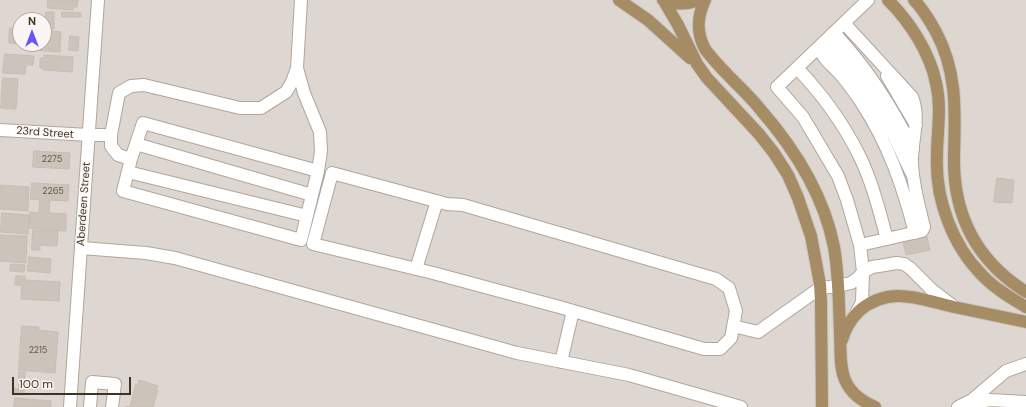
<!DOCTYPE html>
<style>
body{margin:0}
#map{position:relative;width:1026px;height:407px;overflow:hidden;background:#eee7e3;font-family:"DM Sans",sans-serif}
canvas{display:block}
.north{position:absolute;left:12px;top:12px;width:40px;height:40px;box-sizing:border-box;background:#faf6f4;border:1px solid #b0a8a0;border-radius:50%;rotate:0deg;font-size:11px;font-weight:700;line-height:16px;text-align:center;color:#403321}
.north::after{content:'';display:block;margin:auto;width:14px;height:18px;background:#6655f9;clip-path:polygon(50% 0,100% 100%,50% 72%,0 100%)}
.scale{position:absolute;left:12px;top:377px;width:119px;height:18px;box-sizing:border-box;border:2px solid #403321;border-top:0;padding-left:5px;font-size:12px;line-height:14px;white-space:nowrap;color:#403321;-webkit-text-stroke:3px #faf6f4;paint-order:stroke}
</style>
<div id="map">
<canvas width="1026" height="407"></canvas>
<div class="north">N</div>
<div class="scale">100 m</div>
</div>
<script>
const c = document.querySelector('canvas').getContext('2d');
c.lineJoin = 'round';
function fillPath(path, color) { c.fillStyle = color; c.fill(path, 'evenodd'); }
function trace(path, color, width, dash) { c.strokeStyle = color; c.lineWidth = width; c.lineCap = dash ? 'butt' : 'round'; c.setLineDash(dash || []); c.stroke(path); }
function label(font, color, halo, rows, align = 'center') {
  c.font = font + ' "DM Sans",sans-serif'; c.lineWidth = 3; c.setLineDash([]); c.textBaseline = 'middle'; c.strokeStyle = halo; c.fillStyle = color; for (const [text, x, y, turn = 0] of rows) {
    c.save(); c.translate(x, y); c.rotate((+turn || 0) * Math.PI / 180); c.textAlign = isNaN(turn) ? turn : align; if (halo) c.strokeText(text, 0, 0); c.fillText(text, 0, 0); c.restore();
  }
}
fillPath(new Path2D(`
 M0 0H1026V407H0ZM20 20H44V44H20Z`), '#ded6d1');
const building = new Path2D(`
 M48 0H78L77 7H73V10L48 8Z
 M46 12H54V29H46Z
 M62 12 81 13V17H62Z
 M10 28H20V44L9 43Z
 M44 30 61 32 60 52 23 49V44H22H44Z
 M70 36 79 37 78 51 69 50Z
 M5 54 34 56 33 65H26L25 74 3 73Z
 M44 55 73 57 72 72 43 70V68H40V58H44Z
 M3 78 18 79 16 109 1 108Z
 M34 151 70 153 69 169 33 167Z
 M997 178 1014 180 1012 203 994 202Z
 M32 183 69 185 68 201 50 200 49 213 66 214V231L29 228 30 212 39 213 40 200 31 199Z
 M0 185 29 187 28 211 0 209Z
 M2 213 29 215 28 234 1 232Z
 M33 230 58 231 57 246 40 245V250H32Z
 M0 235 27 236 26 263 0 261Z
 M927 237 930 250 906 255 903 242Z
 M29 257 51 259 50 273 28 271Z
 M11 264 25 265 24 272 10 271Z
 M16 276H25V280L60 282 59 301 21 299 22 285H15Z
 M22 326 39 327 38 330 58 332 55 373 19 370Z
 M19 372H25L24 395 13 394 14 388 18 389Z
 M139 380 158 386 156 390H158L153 407H125L126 406 130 407 136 384 138 385Z
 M15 398 51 401V407H14Z`);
fillPath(building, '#ccc3bb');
trace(building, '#c8bdb5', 1);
const minor = new Path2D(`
 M844 23 912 97C921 119 911 141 912 164 913 186 919 206 924 227L922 231 860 245
 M837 36C869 71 891 106 913 149
 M828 43 864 86 894 136 911 172
 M829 43 823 49 821 52C825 61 835 68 841 75 848 83 855 93 861 102 888 143 903 186 915 233
 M297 68 304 93 320 132 321 151 318 171 301 240 123 191 131 159 143 123 318 171
 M797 68C821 93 843 123 859 155 872 181 879 210 887 239
 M887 76 916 125
 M0 130 89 135H111
 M136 144 312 195
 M131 159 118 155 111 146V135L119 93 131 86 144 85 240 108H261L286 92 292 82 297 68 301 0
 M128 172 307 216
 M332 173 447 204 463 205 716 279 729 288 736 311 731 338 720 349H704L563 308 433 273 313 244Z
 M81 248 146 253 175 258 517 353 629 375 741 407
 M416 269 437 201
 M856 314 862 302 863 272 872 267 885 265 896 263 904 264 910 268 932 290 953 306
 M733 326 758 332 820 288 838 286 851 283 858 278 863 272 860 245 847 200 838 176 803 117 777 87 868 0
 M561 362 573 311
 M970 404 990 400 1026 402
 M70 407 98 0
 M90 407 92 382 115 384 112 407
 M958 407 972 400 1006 371 1026 364`);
const major = new Path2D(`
 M619 0 648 20 690 58
 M663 0C674 4 687 5 698 0
 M705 0C697 17 696 32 705 49 721 71 743 88 760 109 794 148 824 196 834 247 839 276 839 306 840 335 841 349 839 366 845 380 851 394 862 401 875 407
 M888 0C910 22 930 53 936 83 942 108 937 131 937 156 935 198 952 245 982 275 994 288 1011 298 1026 307
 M914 0C923 9 930 21 936 32 958 73 955 113 954 157 953 216 977 261 1026 292
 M664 1 678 25 697 64 707 78 759 134 774 153 788 175 798 198 811 236 820 284 821 302 822 407
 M842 340C845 329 851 319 859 311 889 285 920 299 954 307 978 312 1002 317 1026 322`);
trace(minor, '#afa69d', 14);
trace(major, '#cac6c1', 14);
trace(minor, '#fff', 12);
trace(major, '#a58c65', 12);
label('9px', '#635748', null, [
 ["2275",52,160],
 ["2265",53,192],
 ["2215",38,351]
]);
label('11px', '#403321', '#faf6f4', [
 ["23rd Street",45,133,4],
 ["Aberdeen Street",84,204,-86]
]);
</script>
